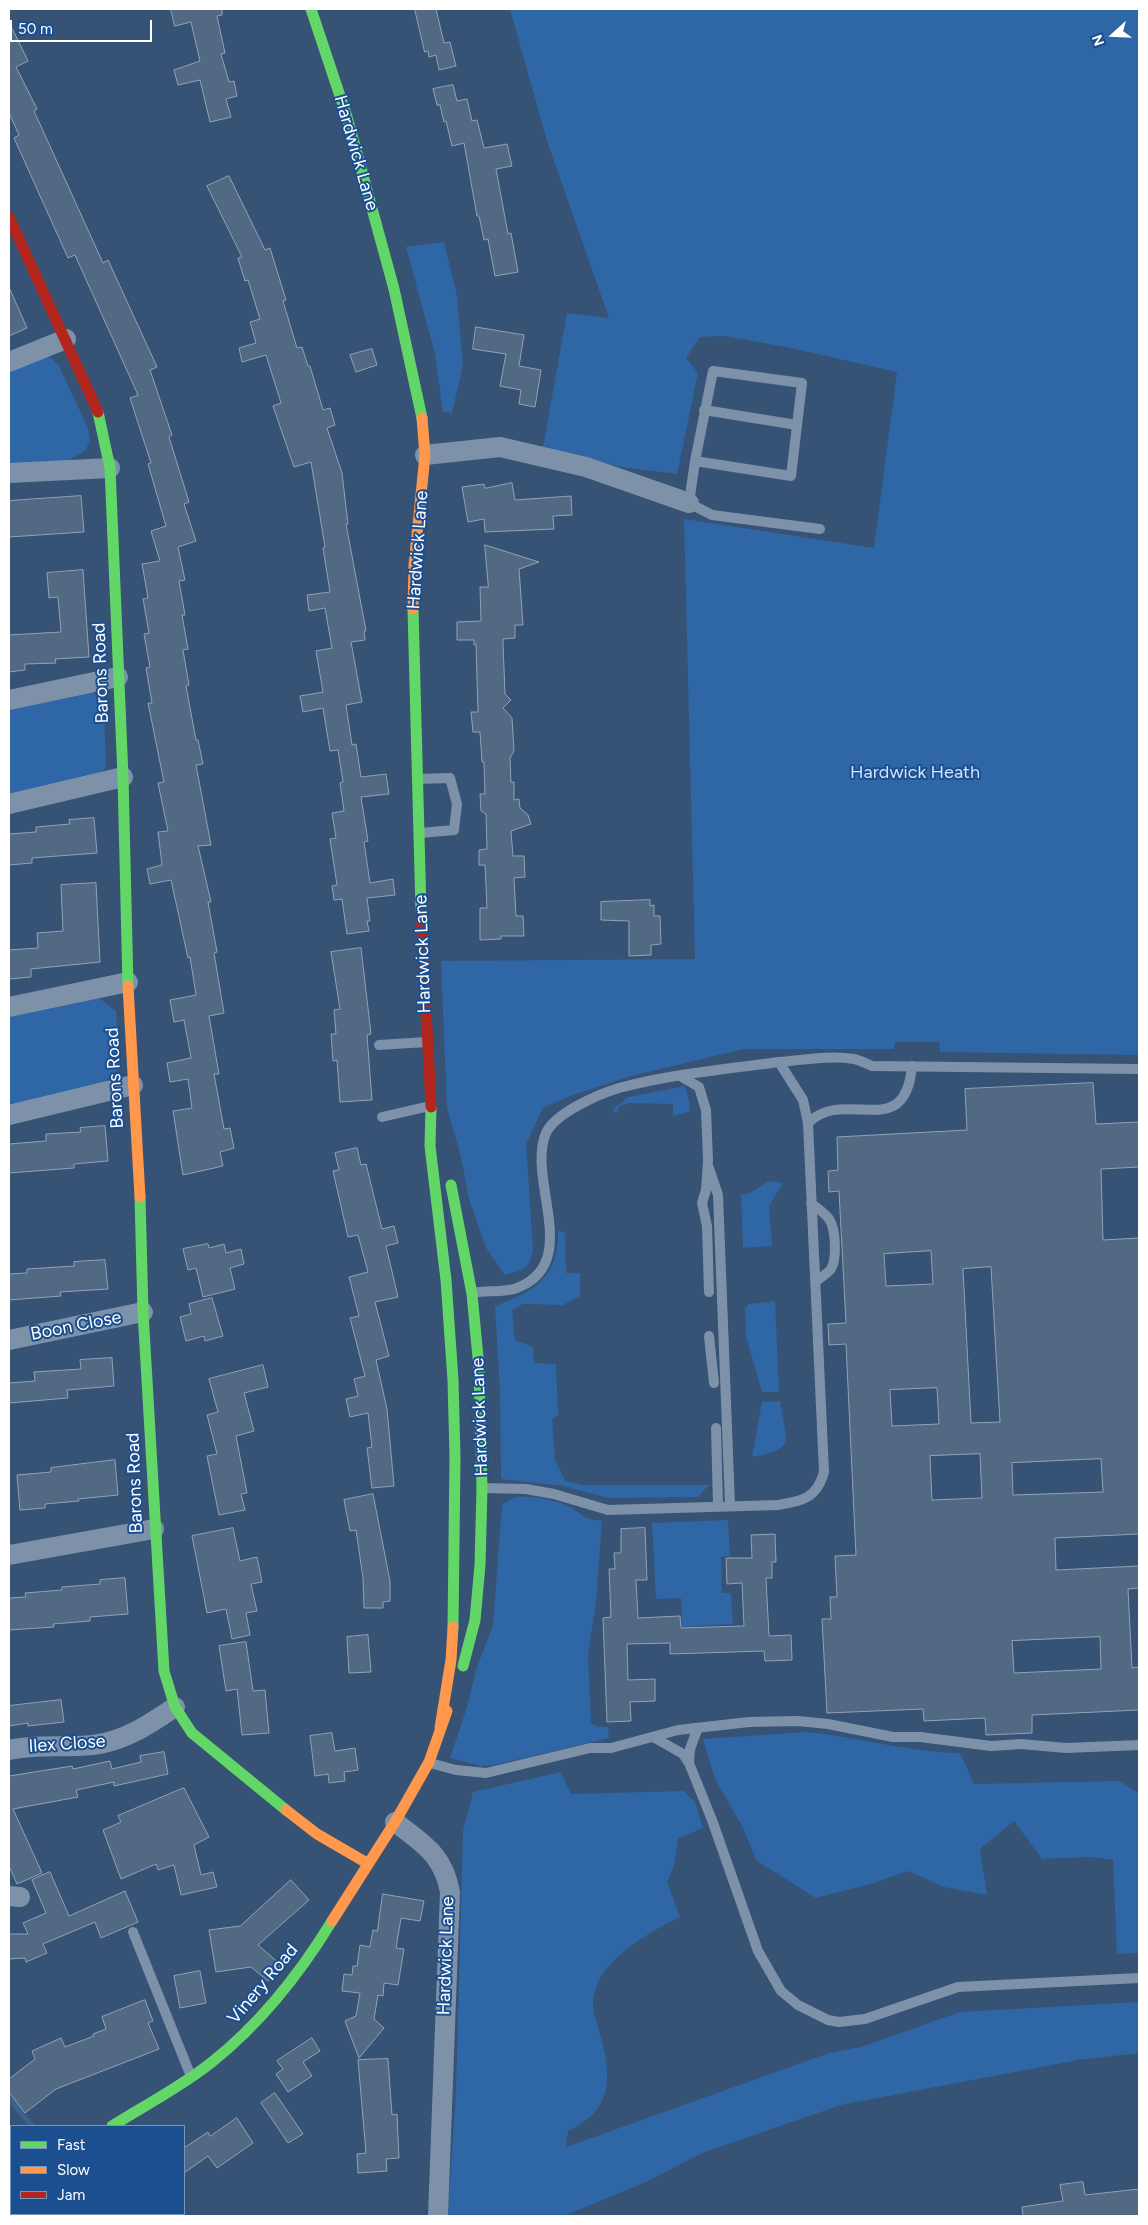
<!DOCTYPE html>
<style>
body{margin:0}
#map{position:relative;width:1148px;height:2225px;overflow:hidden;background:#365274;font-family:Figtree,sans-serif}
canvas{display:block}
.frame{position:absolute;inset:0;border:10px solid #fff;pointer-events:none}
.legend{position:absolute;left:10px;top:2125px;width:175px;height:90px;box-sizing:border-box;background:#1b4f8f;border:1px solid #7695bc;margin:0;padding:6px 9px;list-style:none;font-size:15px;color:#fff}
.legend li{display:flex;align-items:center;gap:10px;height:25px}
.legend b{width:25px;border:1px solid #7695bc}
.north{position:absolute;left:1088px;top:10px;width:50px;height:50px;-webkit-text-stroke:4px #1b4f8f;paint-order:stroke;rotate:250deg;font-size:14px;font-weight:700;line-height:20px;text-align:center;color:#fff}
.north::after{content:'';display:block;margin:auto;width:18px;height:22px;background:#fff;clip-path:polygon(50% 0,100% 100%,50% 72%,0 100%)}
.scale{position:absolute;left:10px;top:20px;width:142px;height:22px;box-sizing:border-box;border:2px solid #fff;border-top:0;padding-left:6px;font-size:15px;line-height:18px;white-space:nowrap;color:#fff;-webkit-text-stroke:4px #1b4f8f;paint-order:stroke}
</style>
<div id="map">
<canvas width="1148" height="2225"></canvas>
<div class="frame"></div>
<ul class="legend">
<li><b style="height:6px;background:#63d668"></b>Fast</li>
<li><b style="height:6px;background:#ff974d"></b>Slow</li>
<li><b style="height:6px;background:#b3261e"></b>Jam</li>
</ul>
<div class="north">N</div>
<div class="scale">50 m</div>
</div>
<script>
const c = document.querySelector('canvas').getContext('2d');
c.lineJoin = 'round';
function fillPath(path, color) { c.fillStyle = color; c.fill(path, 'evenodd'); }
function trace(path, color, width, dash) { c.strokeStyle = color; c.lineWidth = width; c.lineCap = dash ? 'butt' : 'round'; c.setLineDash(dash || []); c.stroke(path); }
function label(font, color, halo, rows, align = 'center') {
  c.font = font + ' Figtree,sans-serif'; c.lineWidth = 4; c.setLineDash([]); c.textBaseline = 'middle'; c.strokeStyle = halo; c.fillStyle = color; for (const [text, x, y, turn = 0] of rows) {
    c.save(); c.translate(x, y); c.rotate((+turn || 0) * Math.PI / 180); c.textAlign = isNaN(turn) ? turn : align; if (halo) c.strokeText(text, 0, 0); c.fillText(text, 0, 0); c.restore();
  }
}
fillPath(new Path2D(`
 M510 9H1139V1055L940 1052 939 1042H895L894 1049H744L631 1076 570 1096 543 1108 526 1144 533 1249C530 1270 523 1270 505 1275L486 1248 469 1199 461 1157 447 1108 441 961 695 959 684 519 874 548 897 372 786 347 724 336 700 337 686 358 698 373 677 474 621 467 543 447 567 313 609 318 547 141Z
 M444 242 457 296 463 365 452 413 443 412 435 354 406 247Z
 M43 357 52 358 59 366 88 428 90 441 85 451 65 462 9 465V372Z
 M92 692 101 698 104 705 106 768 97 775 9 796V708Z
 M99 998 116 1011 120 1068 101 1085 9 1107V1017Z
 M685 1086 690 1104 689 1112 673 1116V1104L630 1103 619 1106 616 1114 613 1109 628 1097Z
 M768 1181 783 1183 769 1206 772 1246 743 1248 741 1195 750 1193Z
 M558 1230 565 1233 566 1273H580V1296L563 1305 523 1304 512 1310 515 1340 533 1347 534 1363 556 1364 558 1415 552 1420 555 1460 565 1481 582 1485H709L698 1497 608 1498 563 1486 501 1479 500 1393 495 1306C535 1291 559 1277 558 1230Z
 M775 1301 779 1392H762L746 1336 745 1308 749 1304Z
 M780 1401 787 1441C777 1454 767 1454 752 1457L762 1402Z
 M515 1497C533 1496 554 1499 570 1507 584 1516 584 1519 602 1521L596 1601 588 1656 591 1723 598 1727H608L609 1738 494 1765 481 1766 450 1758 467 1707 477 1667 493 1625 502 1504Z
 M728 1520 730 1556 721 1557 722 1593H731L733 1624 682 1627 681 1598 656 1599 652 1523Z
 M806 1732C858 1737 908 1752 960 1753L974 1784 1119 1781 1139 1793V1953L1117 1954 1113 1860 1090 1857 1042 1859 1014 1821 980 1849 987 1895 944 1887 908 1871 874 1883 816 1898 757 1861 742 1826 715 1779 703 1739Z
 M561 1772 571 1794 684 1791 695 1802 703 1828 678 1838 674 1866 667 1882 680 1917C650 1932 602 1958 594 1994 591 2006 596 2020 599 2031 612 2074 615 2110 568 2131L566 2147 829 2053 861 2047 960 2012 1139 2002V2053L1078 2060 841 2105 702 2153 646 2182 564 2216H448L456 2091 463 1831 473 1792Z`), '#2f66a5');
trace(new Path2D(`
 M9 2098 32 2126
 M171 2214 173 2216`), '#3b618d', 5.5);
const building = new Path2D(`
 M171 9H222V15L217 16 225 53 221 54 229 82 234 81 237 96 226 99 231 117 210 122 200 80 178 85 174 70 200 61 191 22 175 26Z
 M415 9H436L444 43 450 42 456 66 439 70 436 55 429 57 428 51 425 52Z
 M9 22 28 61 16 67 37 109 34 111 103 263 108 260 157 367 150 370 172 435 169 437 189 502 184 504 196 541 178 547 185 580 179 581 185 615H182L188 649 183 650 189 685 186 686 196 740H198L203 764 196 765 211 845 198 846 211 902H208L217 952 214 953 224 1013 209 1016 219 1074H214L224 1129 230 1128 234 1148 220 1152 223 1166 183 1175 173 1111 192 1108 188 1079 170 1082 167 1063 191 1058 184 1020 174 1022 170 1000 196 995 190 957 188 958 171 880 150 884 147 869 162 865 158 832 168 831 158 783 164 782 148 703H152L146 668 150 667 144 634 149 633 143 599 148 598 142 564 160 561 151 531 166 526 148 464 151 463 130 398 138 395 75 255 68 258 14 138 19 135 9 113Z
 M453 85 457 101 467 99 472 121 477 120 484 148 507 144 512 166 496 169 508 234 511 233 518 272 495 276 488 239 484 240 479 216H477L464 143 452 146 446 121 444 122 440 105H437L433 89Z
 M229 176 265 250 270 248 286 300 283 301 297 348 302 347 308 366H310L323 410 330 408 335 425 327 428 342 473 348 524H346L366 631H364L365 640 351 642 362 702 346 705 352 745 356 744 361 777 386 774 389 794 361 797 368 841 364 842 370 883 393 879 395 895 367 898 370 921H367L369 931 347 934 342 899 334 900 332 886 337 885 330 839 336 838 332 813 344 811 340 783 343 782 338 750 330 751 323 708 303 712 300 696 323 692 316 651 332 648 325 608 309 611 307 595 330 592 323 548 325 547 311 462 294 467 273 406 281 403 266 355 242 362 239 348 256 343 250 322 260 319 248 280 245 281 238 258 242 257 207 186Z
 M9 287 27 328 9 336Z
 M476 327 524 335 519 366 541 370 535 407 519 404 521 390 500 386 506 354 473 349Z
 M372 349 377 365 356 372 350 355Z
 M512 483 515 500 571 496 572 515 553 516 554 529 485 532 484 519 468 522 462 487 484 484 485 488Z
 M81 496 84 532 9 537V501Z
 M485 545 539 562 519 569 523 625H515V638L503 639V643L505 694 511 700 503 708 512 718 514 751 510 758 511 782H514V800L519 799 520 808 528 815 531 824 511 831 513 856H524L525 877 514 878 516 916H523L524 936H501V939L480 940V908H487L485 865H479V850L487 849 486 814 481 811 480 794H485L484 762H482L480 732H473L471 712H478L476 644 474 645V640H457V622L481 621 480 587H488Z
 M83 570 89 657 55 659 56 663 25 664V670L9 672V635L61 632 58 597 49 598 47 573Z
 M94 818 97 853 32 858V863L9 865V834L36 832V827L70 824 69 820Z
 M96 883 100 962 31 969V977L9 979V950L38 948 37 933 63 931 61 885Z
 M650 900V906L654 905V916H660L661 944 651 945V955L629 956V921L601 920V902Z
 M361 948 371 1034 367 1035 372 1100 340 1102 337 1060 333 1061 331 1034H336L334 1010 340 1009 331 952Z
 M1093 1083 1096 1124 1139 1122V1167L1101 1169 1103 1240 1139 1238V1534L1055 1538 1056 1570 1139 1566V1588L1128 1589 1132 1668 1139 1667V1710L1032 1715V1733L986 1735 985 1718 924 1721 923 1709 827 1713 822 1619H831L830 1597H837L835 1556 856 1555 846 1344 829 1345 828 1324 846 1323 839 1191 829 1192 828 1171 838 1170 837 1137 967 1130 965 1089ZM931 1251 933 1284 886 1286 884 1254ZM991 1267 1000 1422 971 1423 963 1269ZM937 1388 939 1424 892 1426 890 1390ZM980 1454 982 1498 932 1500 930 1456ZM1101 1459 1103 1492 1013 1495 1012 1463ZM1100 1637 1101 1669 1014 1673 1012 1641Z
 M105 1126 108 1161 74 1164V1168L9 1173V1144L46 1141V1134L81 1132 80 1128Z
 M357 1148 361 1165 366 1164 382 1229 394 1226 398 1243 386 1246 398 1297 375 1302 389 1356 376 1360 387 1409 394 1486 372 1488 367 1448 372 1447 368 1413 350 1417 346 1399 358 1396 354 1379 365 1376 350 1318 359 1316 349 1277 368 1272 358 1235 348 1237 333 1171 339 1170 335 1153Z
 M208 1244 209 1248 224 1244 226 1253 241 1249 244 1264 230 1268 235 1289 203 1297 196 1268 188 1270 183 1249Z
 M105 1260 108 1289 60 1292 61 1296 9 1300V1274L27 1273V1269L74 1266V1262Z
 M212 1298 223 1336 205 1341 204 1336 186 1341 180 1317 191 1314 189 1304Z
 M112 1358 114 1386 67 1390 68 1398 9 1403V1383L35 1381 34 1372 81 1369 80 1360Z
 M263 1365 268 1387 244 1393 254 1431 236 1436 247 1493 241 1494 245 1510 219 1515 207 1456 217 1454 207 1415 218 1412 209 1379Z
 M115 1460 118 1495 78 1499 79 1501 45 1504V1508L20 1510 17 1475 51 1472V1468Z
 M373 1494 390 1581V1601L383 1602V1608H364L363 1578 356 1530 350 1531 344 1500Z
 M233 1528 240 1561 257 1557 262 1582 251 1584 257 1611 246 1613 250 1635 232 1639 226 1609 207 1613 192 1536Z
 M645 1528 647 1580H636L638 1618 680 1616 681 1628 744 1626 742 1583 727 1584 726 1558H752L751 1535 775 1534 776 1562H772V1578H766L769 1636 791 1635 792 1660 765 1661 764 1651 670 1654V1643L627 1644 628 1680 655 1679V1701L630 1702 631 1721 607 1722 603 1618 611 1617 609 1569H615L614 1553H621V1529Z
 M125 1578 128 1614 90 1617V1621L53 1624 54 1627 9 1630V1598L26 1597 25 1593 62 1590V1587L100 1584V1580Z
 M368 1635 371 1672 349 1673 347 1637Z
 M246 1642 253 1691 265 1690 269 1733 242 1735 237 1689 226 1691 219 1646Z
 M61 1700 64 1722 28 1726V1723L9 1726V1706Z
 M332 1733 335 1751 355 1748 358 1770 344 1772 345 1781 329 1783 328 1774 315 1776 310 1736Z
 M164 1752 168 1774 114 1786V1782L76 1790 78 1797 13 1809 42 1873 17 1884 9 1866V1776L72 1766 73 1769 110 1761 112 1769 141 1762 140 1756Z
 M184 1788 209 1837 194 1845 201 1875 213 1872 217 1887 181 1895 174 1865 158 1870 156 1864 121 1879 103 1830 121 1822 118 1816Z
 M50 1872 69 1916 125 1891 138 1922 101 1938 95 1922 43 1944 47 1953 26 1962 25 1958 9 1959V1934H28L23 1923 46 1913 32 1880Z
 M291 1880 309 1900 258 1945 281 1965 268 1981 251 1967 216 1972 209 1930 240 1926Z
 M383 1894 424 1901 420 1921 401 1918 396 1948 404 1949 398 1985 384 1983 383 1996 378 1995 374 2019 384 2028 359 2058 345 2021 356 2016 360 1993 342 1991 344 1974 352 1975 353 1966H357L360 1945 370 1947 373 1930 377 1931Z
 M200 1971 206 2003 180 2008 174 1976Z
 M145 2000 153 2021 148 2023 159 2049 56 2089 25 2113 9 2092V2079L35 2059 32 2051 61 2038 65 2047 94 2036 93 2034 106 2029 102 2017Z
 M312 2038 320 2051 303 2062 312 2076 288 2092 276 2074 283 2069 277 2061Z
 M388 2059 392 2115 397 2114 399 2158 386 2159 387 2171 358 2173 357 2154 366 2153 358 2060Z
 M275 2093 303 2134 288 2143 261 2103Z
 M237 2118 253 2143 217 2168 208 2156 184 2173V2148L208 2132 210 2136Z
 M1083 2182 1085 2195 1139 2189V2216H1023L1022 2207 1063 2201 1060 2185Z`);
fillPath(building, '#526984');
trace(building, '#92a2b6', 1);
trace(new Path2D(`
 M704 410 797 425
 M695 461 791 476 802 383 713 371 695 461 689 503 712 515 820 529
 M417 779 450 778 457 804 454 830 420 833
 M379 1045 426 1042
 M680 1076 699 1087 706 1110 708 1160 706 1190 702 1203 707 1226 709 1292
 M382 1117 430 1106
 M808 1123C846 1086 905 1144 912 1066
 M709 1168 718 1195 730 1505
 M811 1203C817 1208 825 1213 829 1219 836 1229 837 1259 831 1269 827 1274 820 1278 816 1281
 M472 1293C487 1290 503 1293 517 1288 583 1263 526 1179 546 1133 555 1113 599 1094 619 1088 671 1074 726 1069 779 1062 804 1060 830 1055 854 1059 860 1060 867 1064 872 1066L1139 1069
 M709 1336 714 1383
 M716 1428 718 1506
 M482 1488 526 1489 554 1494 608 1510 778 1505C803 1501 817 1498 824 1472L808 1123 803 1100 779 1062
 M655 1738 683 1754 689 1763 712 1820 758 1951 781 1991 798 2005 828 2020 839 2022 865 2019 958 1987 1139 1978
 M430 1763 456 1770 486 1773 590 1748H611L678 1730 749 1722 798 1721 828 1724 893 1737H920L991 1746 1021 1744 1066 1748 1139 1745
 M689 1763 690 1749 697 1730
 M133 1932 190 2074`), '#7d92a8', 10);
trace(new Path2D(`
 M9 362 66 339
 M425 455 500 447 586 467 689 503
 M9 473 110 468
 M9 700 118 677
 M9 804 123 777
 M9 1007 128 982
 M9 1115 133 1085
 M9 1340 143 1312
 M9 1555 154 1529
 M9 1750C36 1744 65 1748 93 1745 125 1741 150 1724 175 1707
 M395 1822C423 1844 443 1854 450 1892L438 2216
 M9 1896 20 1897`), '#7d92a8', 20);
trace(new Path2D(`
 M311 9 347 117 394 289 422 418
 M98 412 110 468 123 777 128 986
 M413 609 421 911
 M431 1107 430 1146 446 1280 453 1380 455 1457 453 1627
 M451 1185 472 1294 479 1368 482 1488 480 1565 475 1620 463 1666
 M140 1197 143 1312 164 1671 175 1707 192 1733 286 1810
 M112 2126C145 2105 181 2087 212 2062 261 2023 299 1975 332 1921`), '#63d668', 11);
trace(new Path2D(`
 M413 609 414 565 425 455 422 418
 M128 986 140 1197
 M440 1728 451 1660 453 1627
 M286 1810 317 1834 367 1863
 M332 1921 395 1822 429 1762 447 1711`), '#ff974d', 11);
trace(new Path2D(`
 M9 217 98 412
 M421 911 431 1107
 M36 2216 37 2214`), '#b3261e', 11);
label('18px', '#fff', '#1b4f8f', [
 ["Hardwick Lane",356,153,74],
 ["Hardwick Lane",418,550,-86],
 ["Barons Road",101,673,-92],
 ["Hardwick Lane",423,954,-92],
 ["Barons Road",115,1078,-93],
 ["Boon Close",76,1326,-11],
 ["Hardwick Lane",480,1417,-92],
 ["Barons Road",135,1483,-92],
 ["Ilex Close",67,1744,-4],
 ["Hardwick Lane",446,1956,-88],
 ["Vinery Road",263,1984,-50]
]);
label('18px', '#cfe3fa', '#1b4f8f', [
 ["Hardwick Heath",915,773]
]);
</script>
